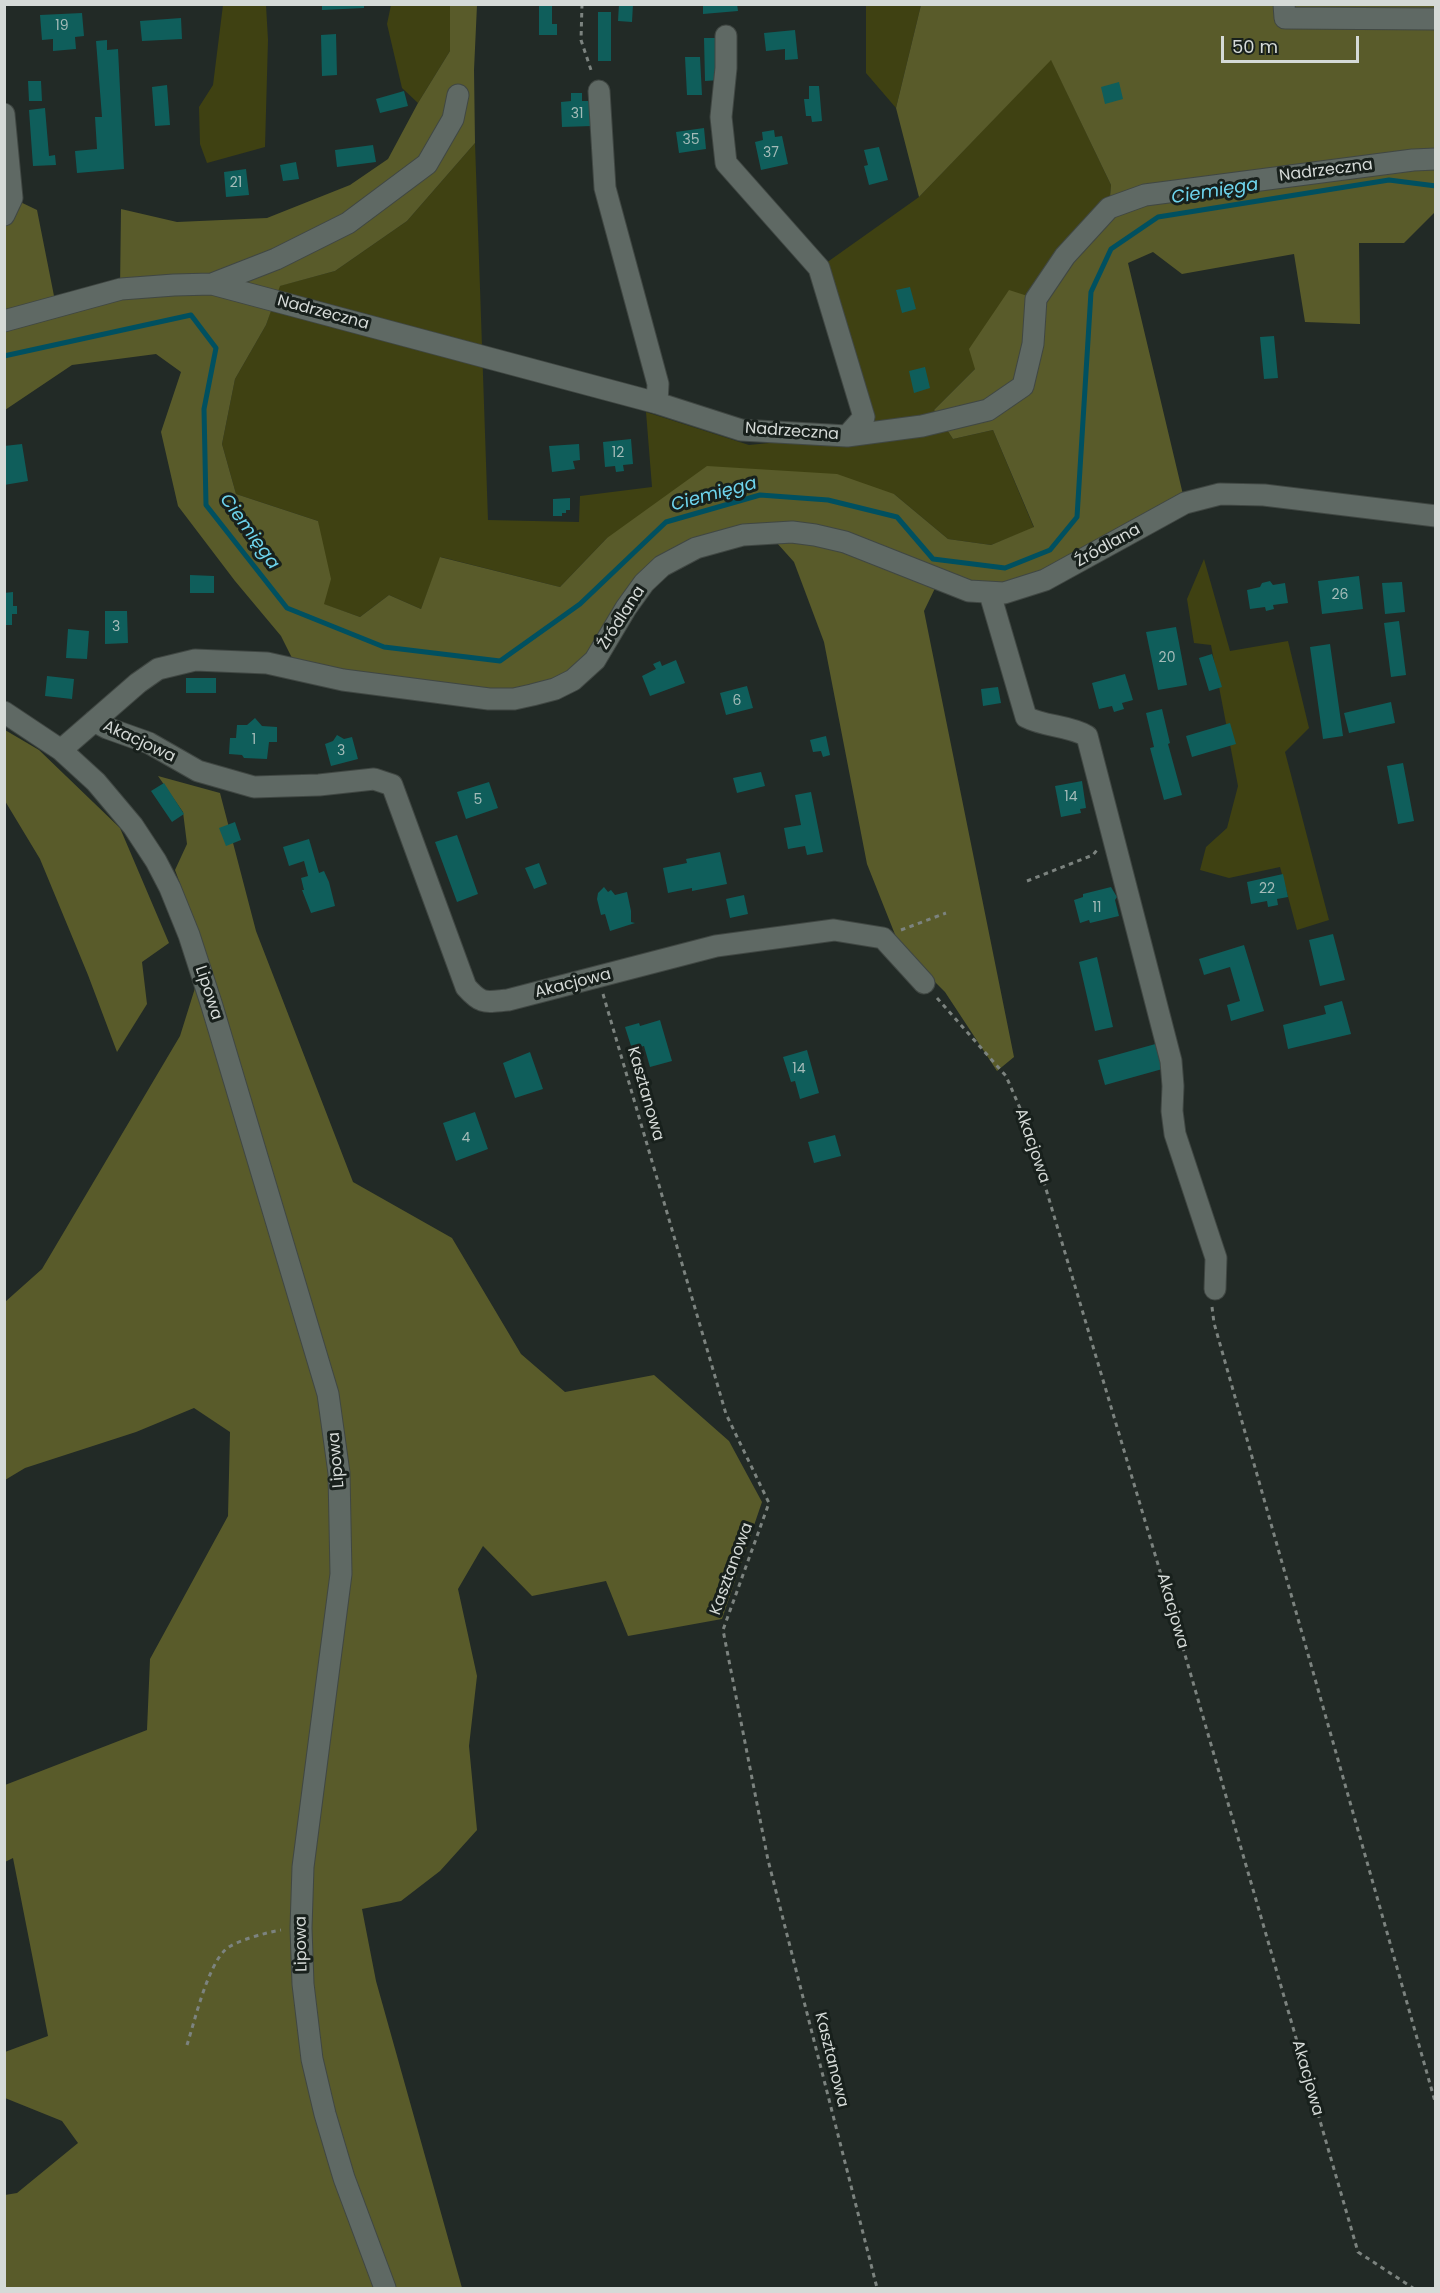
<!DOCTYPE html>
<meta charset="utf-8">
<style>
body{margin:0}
#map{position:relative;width:1440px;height:2293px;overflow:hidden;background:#222a26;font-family:Poppins,sans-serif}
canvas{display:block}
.frame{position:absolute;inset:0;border:6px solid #d5dad7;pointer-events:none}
.scale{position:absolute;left:1221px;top:36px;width:138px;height:27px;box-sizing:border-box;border:3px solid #d5dad7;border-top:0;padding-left:8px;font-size:18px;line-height:21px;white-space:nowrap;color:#d5dad7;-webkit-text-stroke:4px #18201c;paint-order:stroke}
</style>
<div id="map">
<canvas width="1440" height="2293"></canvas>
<div class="frame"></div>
<div class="scale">50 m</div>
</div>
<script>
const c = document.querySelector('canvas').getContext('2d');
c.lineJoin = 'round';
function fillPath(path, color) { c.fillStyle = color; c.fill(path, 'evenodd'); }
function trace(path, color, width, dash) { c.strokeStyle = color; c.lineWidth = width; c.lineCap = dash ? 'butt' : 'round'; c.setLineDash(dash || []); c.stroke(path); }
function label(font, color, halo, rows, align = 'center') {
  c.font = font + ' Poppins,sans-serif'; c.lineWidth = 6; c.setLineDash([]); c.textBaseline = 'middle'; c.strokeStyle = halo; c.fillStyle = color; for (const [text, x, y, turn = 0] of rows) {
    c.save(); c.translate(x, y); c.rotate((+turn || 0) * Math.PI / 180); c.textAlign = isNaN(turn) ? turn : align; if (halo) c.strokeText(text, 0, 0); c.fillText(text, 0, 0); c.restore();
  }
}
fillPath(new Path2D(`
 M223 5H266L268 40 265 147 207 163 200 144 199 107 213 85Z
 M391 5H450V51L418 103 402 88 387 24Z
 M866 5H921L896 108 866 73Z
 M1051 59 1111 185 1109 208 975 369 934 410 953 439 993 430 1034 528 991 545 948 539 894 494 607 538 560 587 441 557 421 609 389 595 360 617 323 604 318 521 236 494 222 444 235 379 266 325 279 286 335 271 407 221 475 143 488 520 579 522 580 496 652 487 646 412 749 445 848 435 864 417 819 268 919 197Z
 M1204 559 1230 651 1288 641 1309 728 1285 752 1329 920 1297 930 1280 867 1229 878 1200 870 1206 847 1227 828 1238 786 1211 645 1194 643 1187 599Z`), '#3f4112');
fillPath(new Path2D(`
 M450 5H477L474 70 475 143 407 221 335 271 280 286 266 325 235 379 222 444 236 494 318 521 331 579 324 604 360 617 389 595 421 609 440 557 560 587 607 538 707 466 837 474 894 494 948 539 991 545 1034 527 993 430 953 439 934 410 975 369 969 349 1009 290 1037 299 1109 208 1111 185 1051 60 919 197 896 108 921 5H1435V212L1404 243H1359L1360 324 1305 322 1294 254 1182 274 1153 252 1128 263 1185 503 1004 593 939 580 924 611 1014 1057 997 1071 945 992 925 972 896 937 867 864 824 642 794 562 768 533 675 558 587 669 489 699 297 668 281 636 235 581 178 506 161 432 181 372 156 354 72 365 5 410 4 215 12 198 37 210 56 306 120 289 121 209 177 222 267 218 350 185 388 159 418 103 450 51Z
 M5 730 39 750 120 828 169 943 142 962 147 1004 117 1052 88 975 40 859 5 801Z
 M158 776 220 793 256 931 353 1182 452 1238 521 1354 565 1392 654 1375 729 1441 762 1502 722 1619 628 1636 606 1581 532 1596 483 1546 458 1589 477 1676 469 1746 477 1830 440 1871 401 1901 362 1909 376 1981 462 2288H5V2195L17 2193 78 2143 62 2121 5 2098V2052L48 2036 13 1858 5 1862V1785L147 1730 150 1659 228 1516 230 1432 194 1408 136 1432 25 1468 5 1480V1302L42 1269 180 1036 206 953 175 870 187 844 183 812Z`), '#595b2a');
trace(new Path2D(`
 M4 356 191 315 216 348 204 409 206 505 287 608 384 647 500 661 580 604 666 522 760 495 828 500 897 517 933 559 1005 568 1050 550 1077 517 1091 292 1111 249 1158 217 1389 180 1436 186`), '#005060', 5);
fillPath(new Path2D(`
 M619 4H633L632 22 618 21Z
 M703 4H737L738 11 703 14Z
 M322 5H364V8L322 10Z
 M539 5H552V24H557V35H539Z
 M598 12H611V61H598Z
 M82 13 84 36 75 37 76 49 53 51V39L42 40 40 15Z
 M181 18 182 39 142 41 140 21Z
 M795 30 798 59 785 60V49L766 51 764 33Z
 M336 34 337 75 322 76 321 35Z
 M704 38H719L720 80 705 81Z
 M107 40V50L118 49 124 169 77 173 75 151 97 149 95 117H102L96 41Z
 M685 57H700L702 95H687Z
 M28 81H41L42 101H29Z
 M1119 82 1123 99 1105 104 1101 87Z
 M167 85 170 125 155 126 152 87Z
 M809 86H819L822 121 812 122 811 116H806L804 99H809Z
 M404 91 408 106 380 113 376 99Z
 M571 93H582V101H592V126L562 127 561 102 571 101Z
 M45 108 49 156 55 155 56 165 33 166 29 110Z
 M704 128 706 149 679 153 676 132Z
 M774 130 775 137 782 136 788 164 761 170 755 142 763 140 762 132Z
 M373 145 376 162 337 167 335 150Z
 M879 147 888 180 869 185 864 166 868 165 864 150Z
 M296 162 299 179 283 181 280 165Z
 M246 169 249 195 226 197 224 172Z
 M910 287 916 309 902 313 896 290Z
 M1274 336 1278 378 1264 379 1260 337Z
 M925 367 930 388 914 393 909 371Z
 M631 439 633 464 623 465 624 471 616 472 615 466 605 467 603 442Z
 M22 444 28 481 4 485V446Z
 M579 444 580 460 573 461 575 469 552 472 549 446Z
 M570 498V510H566V513H562V516H553V499Z
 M190 575 214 576V593H190Z
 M1359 576 1363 609 1322 614 1318 581Z
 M1270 581 1273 585 1285 583 1288 603 1273 605 1274 609 1266 611 1265 607 1250 609 1247 590 1260 587 1262 583Z
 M1402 582 1405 612 1385 614 1382 583Z
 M13 592V606H17V614H12V625H4V593Z
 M105 611H127L128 643 105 644Z
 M1399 621 1406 675 1391 677 1384 623Z
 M1176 627 1187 685 1158 690 1146 632Z
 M68 629 89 631 87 659 66 658Z
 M1330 644 1343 736 1323 739 1310 647Z
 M1212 654 1222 687 1209 691 1199 658Z
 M676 660 685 683 650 696 642 676 656 669 653 664 660 661 662 666Z
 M1125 674 1133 700 1122 703 1124 709 1114 712 1112 706 1099 709 1092 683Z
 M47 676 74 679 72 699 45 696Z
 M186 678H216V693H186Z
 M747 686 753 708 726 715 720 693Z
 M998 687 1001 703 983 706 981 689Z
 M1391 702 1395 723 1349 733 1344 713Z
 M1162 709 1170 743 1168 744 1182 795 1164 800 1150 748 1154 747 1146 713Z
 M255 718 262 726 277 727V742H269L267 759 244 758 242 755 229 754 230 738H236L237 725H247Z
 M1230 723 1236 744 1192 757 1186 736Z
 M337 735 344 739 352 737 358 759 331 766 325 744 333 741Z
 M826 736 830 755 823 757 821 751 813 752 810 740Z
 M1403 763 1414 821 1398 824 1387 766Z
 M761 772 765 786 737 793 733 778Z
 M1082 781 1086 808 1080 809 1081 813 1061 817 1055 786Z
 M489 782 498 808 466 819 457 792Z
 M164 783 184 814 172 822 151 791Z
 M811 792 823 852 807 855 805 846 788 849 784 828 801 825 795 795Z
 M235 822 241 840 226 846 219 828Z
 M457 835 478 894 457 902 435 842Z
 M309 839 319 873 324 871 329 882 335 906 311 913 302 890H304L301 878 308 876 304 861 289 866 283 847Z
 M720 852 727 884 692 891V888L668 893 663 868 687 863 686 859Z
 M539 863 547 884 534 889 525 868Z
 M1283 874 1288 897 1277 899 1278 905 1268 907 1267 901 1251 904 1247 882Z
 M604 887 608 892 611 890 615 895 627 892 631 911V922L635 923 610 931 605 914 601 915 597 899 598 893Z
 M1111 887 1117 897 1115 900 1119 916 1090 923 1089 920 1080 923 1074 900 1083 897V894Z
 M744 895 748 914 730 918 726 899Z
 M1333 934 1345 980 1320 986 1309 940Z
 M1244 945 1264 1011 1231 1021 1227 1005 1240 1001 1230 967 1204 975 1199 959Z
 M1097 957 1113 1027 1095 1031 1079 962Z
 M1342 1001 1351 1034 1288 1049 1283 1025 1326 1014 1324 1006Z
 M660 1020 672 1061 650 1067 644 1046 632 1049 625 1027 639 1023 640 1026Z
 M1159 1043 1166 1068 1105 1085 1098 1060Z
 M807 1050 819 1093 800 1099 795 1081 791 1082 783 1057Z
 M530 1052 543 1089 515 1098 503 1063Z
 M475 1112 488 1149 456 1161 443 1123Z
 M835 1135 841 1156 814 1163 808 1142Z`), '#0f5e5b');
const minor = new Path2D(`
 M1284 4 1285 18 1436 19
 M726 36V68L721 117 726 163 819 268 864 417 847 436
 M599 91 605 188 658 384 657 403
 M4 114 12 198 4 215
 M212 284 276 259 348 223 427 164 453 119 458 95
 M4 321 121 289 174 285 212 284 657 403 741 430 847 436 922 426 988 410 1023 386 1033 344 1036 299 1065 256 1109 208 1145 195 1413 160 1436 159
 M990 594 1026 717C1045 727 1068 725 1087 736L1171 1061 1173 1086 1172 1111 1175 1134 1216 1258 1215 1289
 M4 712 61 750 96 782 133 826 156 861 170 888 189 935 212 1006 328 1394 339 1473 341 1574 303 1867 301 1928 303 1984 312 2059 325 2114 344 2178 385 2288
 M94 721 107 728 149 743 198 771 254 787 319 785 374 779 392 785 466 987C482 1005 485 1002 508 1000L716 946 834 930 883 938 924 983
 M61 750 138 683 158 669 195 660 267 663 343 680 489 699H514L532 695 555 689 573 680 595 660 626 608 644 583 662 566 696 548 743 535 792 532 815 535 845 542 969 591 1004 593 1045 580 1185 503 1220 494 1264 495 1436 516`);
trace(minor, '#404743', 23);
trace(new Path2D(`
 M582 4 581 40 592 73
 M1027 881 1093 855 1097 850
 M901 930 946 913
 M603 994 726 1414 769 1503 723 1630 768 1860 877 2288
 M937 998 1006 1076 1026 1122 1188 1665 1358 2252 1413 2288
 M1212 1307 1214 1323 1436 2105
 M187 2045C195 2020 207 1968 225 1950 234 1941 268 1932 281 1930`), '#7c837f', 3, [4.5, 4.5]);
trace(minor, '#5f6964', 21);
label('14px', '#a4bbb8', null, [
 ["19",62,26],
 ["31",577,114],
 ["35",691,140],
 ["37",771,153],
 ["21",236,183],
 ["12",618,453],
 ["26",1340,595],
 ["3",116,627],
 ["20",1167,658],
 ["6",737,701],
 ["1",254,740],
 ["3",341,751],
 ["14",1071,797],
 ["5",478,800],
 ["22",1267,889],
 ["11",1097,908],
 ["14",799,1069],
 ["4",466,1138]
]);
label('16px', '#d5dad7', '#18201c', [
 ["Nadrzeczna",1326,171,-7],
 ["Nadrzeczna",323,313,15],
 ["Nadrzeczna",792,432,4],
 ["Źródlana",1108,546,-29],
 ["Źródlana",622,618,-57],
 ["Akacjowa",139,742,25],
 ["Akacjowa",573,984,-14],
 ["Lipowa",208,993,72],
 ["Kasztanowa",645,1094,74],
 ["Akacjowa",1032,1146,71],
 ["Lipowa",337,1460,-95],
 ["Kasztanowa",732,1569,-70],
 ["Akacjowa",1172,1611,74],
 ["Lipowa",302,1944,-91],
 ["Kasztanowa",831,2060,76],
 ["Akacjowa",1307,2078,74]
]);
label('italic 18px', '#6ed4ed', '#18201c', [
 ["Ciemięga",1215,192,-9],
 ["Ciemięga",714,495,-15],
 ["Ciemięga",249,532,54]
]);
</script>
